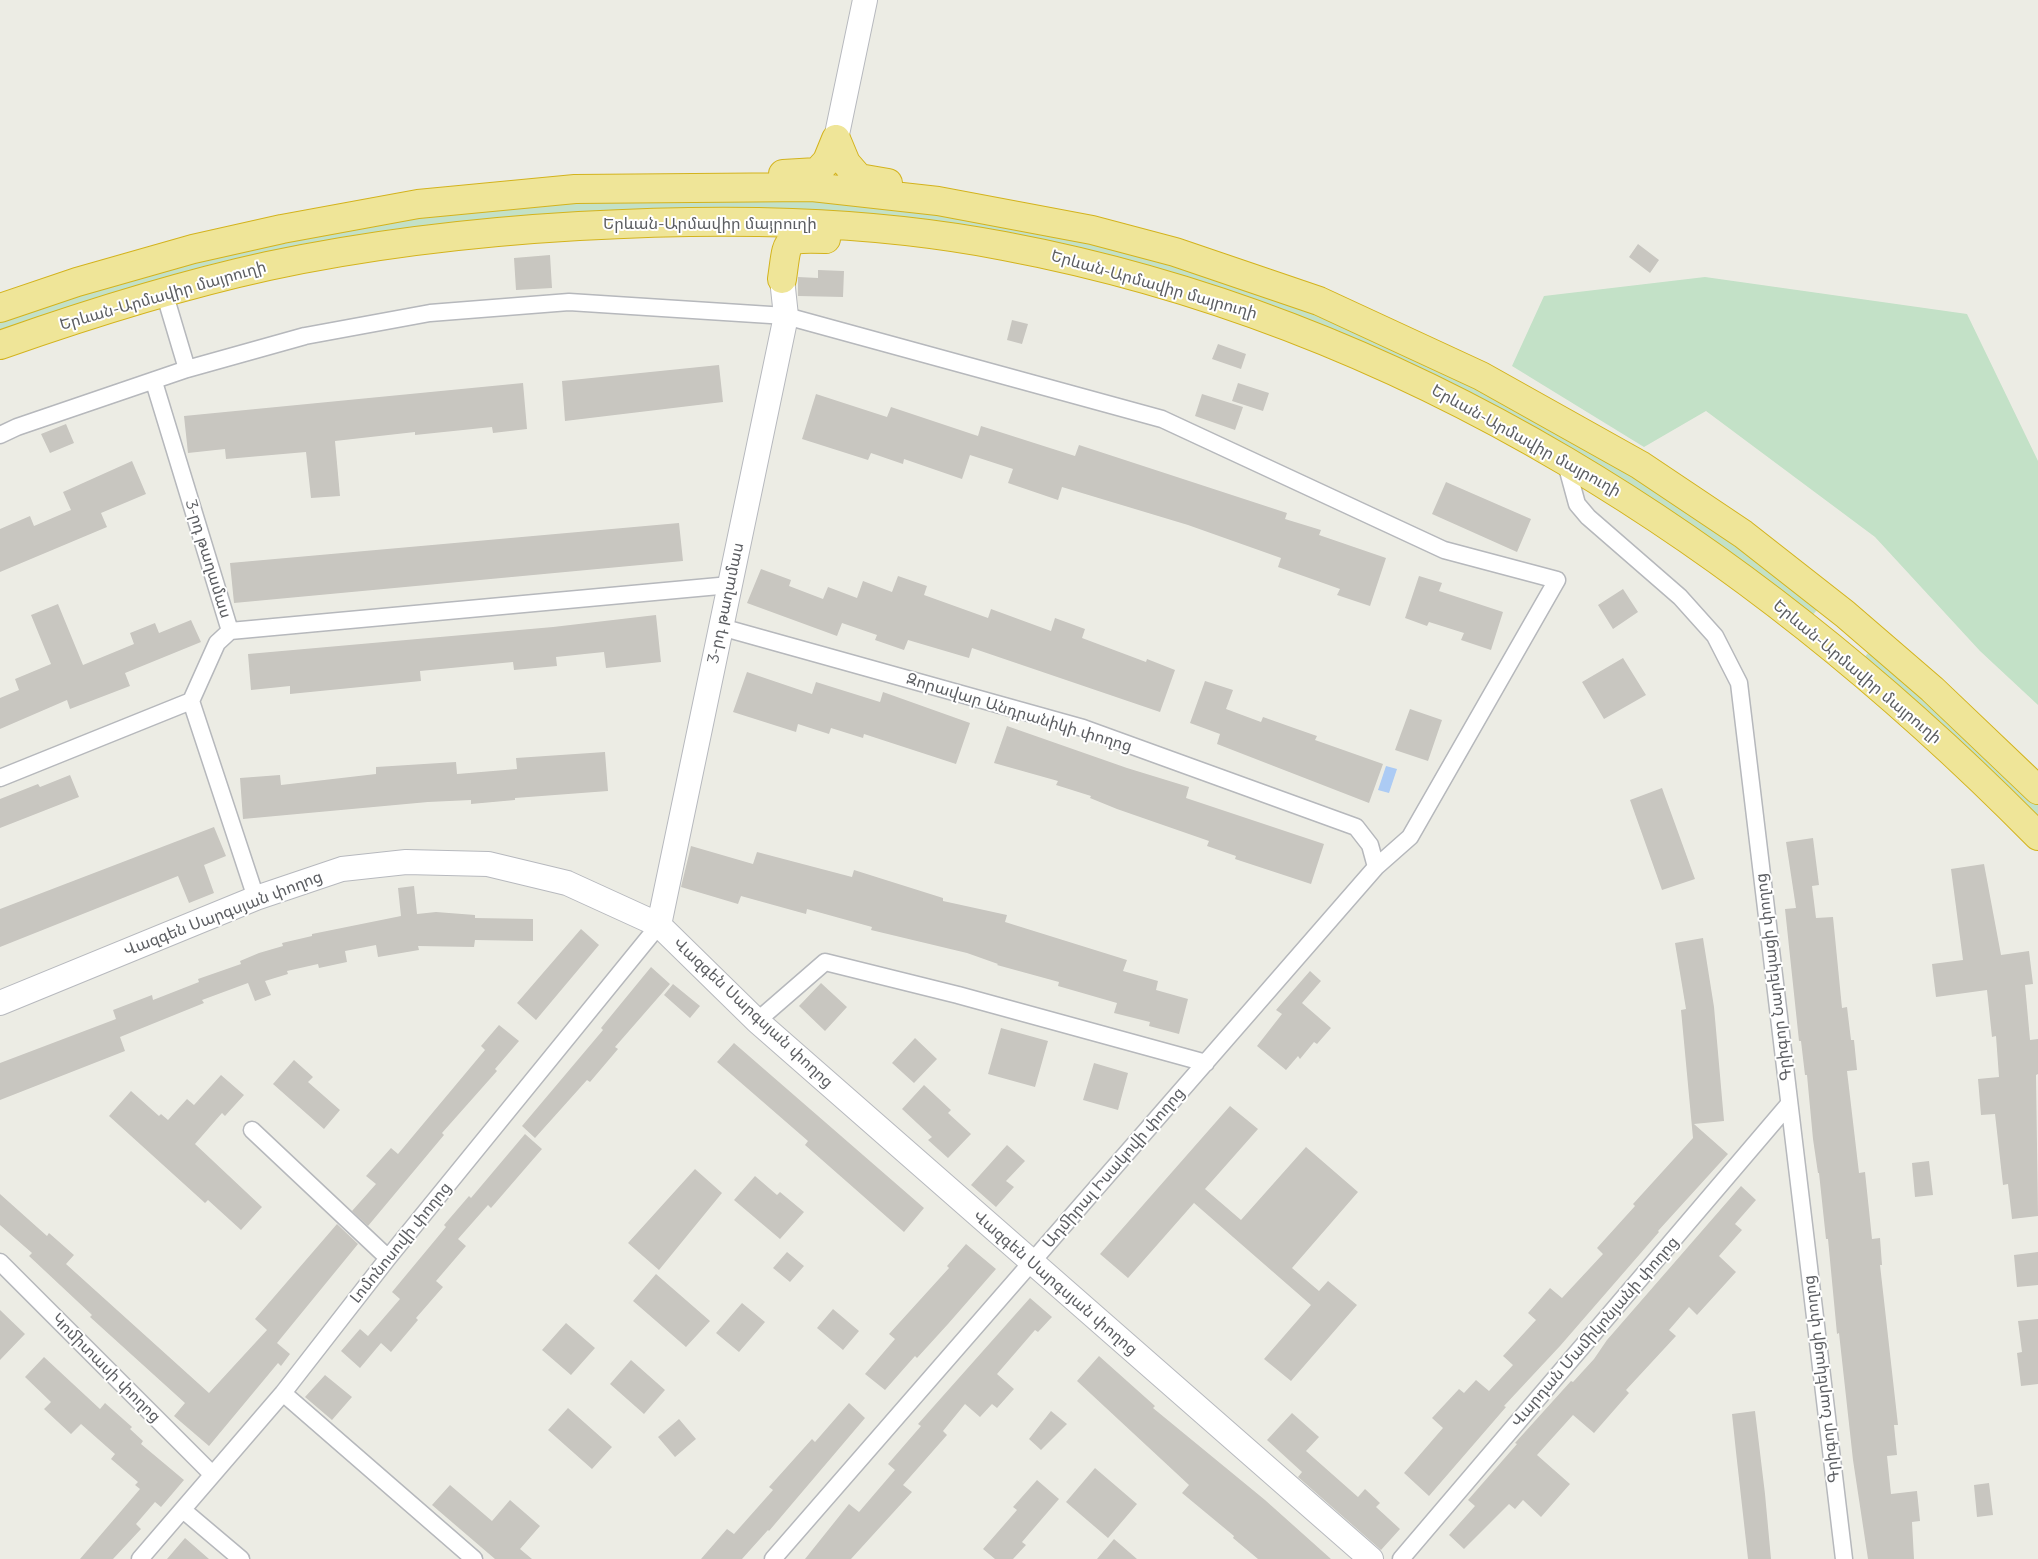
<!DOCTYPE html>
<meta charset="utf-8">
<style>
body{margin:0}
canvas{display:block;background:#ecece4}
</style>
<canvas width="2038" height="1559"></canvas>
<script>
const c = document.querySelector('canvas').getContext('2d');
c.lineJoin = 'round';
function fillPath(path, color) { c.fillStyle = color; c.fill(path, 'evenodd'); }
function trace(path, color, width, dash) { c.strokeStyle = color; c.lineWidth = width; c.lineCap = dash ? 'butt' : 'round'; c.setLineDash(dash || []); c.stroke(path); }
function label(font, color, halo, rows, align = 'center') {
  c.font = font + ' Montserrat,"Noto Sans Armenian",sans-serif'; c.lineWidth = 4; c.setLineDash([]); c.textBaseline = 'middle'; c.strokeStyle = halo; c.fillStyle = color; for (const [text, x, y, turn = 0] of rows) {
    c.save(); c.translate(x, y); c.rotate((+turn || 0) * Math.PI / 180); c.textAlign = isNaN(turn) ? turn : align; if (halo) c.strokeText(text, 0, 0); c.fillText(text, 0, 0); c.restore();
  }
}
fillPath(new Path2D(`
 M708 198 831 201 937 211 1079 237 1234 281 1420 356 1657 488 1820 606 1812 616 1580 456 1076 249 483 222 0 334V321L151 272 361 225 480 210 612 201Z
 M1705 277 1967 314 2038 461V705L1980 651 1875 537 1706 411 1644 447 1512 366 1544 296Z
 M1872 648 1946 714 2038 804V821L1864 658Z`), '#c3e1c7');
fillPath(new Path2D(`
 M1386 766 1397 769 1389 793 1378 790Z`), '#accbf4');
fillPath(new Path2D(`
 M1638 244 1659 260 1650 273 1629 257Z
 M550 255 552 288 516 290 514 258Z
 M818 270 844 271 843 297 798 296V277L818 278Z
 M1012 320 1028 324 1022 344 1007 340Z
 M1218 344 1246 354 1241 369 1212 359Z
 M719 365 723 402 565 421 562 381Z
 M523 383 527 429 493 433 492 427 415 435V432L335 441 340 496 311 498 306 452 226 459 225 449 188 453 184 416Z
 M1238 383 1269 393 1263 411 1232 401Z
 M816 394 887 417 891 407 978 436 981 426 1075 456 1079 445 1287 513 1285 519 1321 530 1319 535 1386 558 1370 606 1337 595 1340 589 1278 567 1281 558 1188 525 1062 487 1058 500 1008 483 1013 469 970 455 962 479 904 459 903 464 871 453 868 460 802 439Z
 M1202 394 1243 407 1235 430 1195 416Z
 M66 424 74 443 50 453 41 434Z
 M132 461 146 494 101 513 107 527 0 572V529L30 516 34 526 71 510 63 492Z
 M1446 482 1531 519 1517 552 1432 514Z
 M679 523 683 561 234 603 230 563Z
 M761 569 791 580 789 586 823 599 828 587 857 598 863 581 892 592 898 576 927 586 924 595 988 618 991 609 1051 631 1055 618 1085 629 1082 638 1146 662 1147 659 1175 670 1160 712 972 648 969 658 908 640 904 650 875 640 877 635 842 623 837 636 747 603Z
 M1419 576 1442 583 1439 591 1503 612 1491 650 1461 640 1464 633 1429 622 1427 626 1405 618Z
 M1623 589 1638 612 1613 629 1598 605Z
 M58 604 83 665 134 644 130 633 155 623 159 633 191 620 201 642 125 673 130 686 70 709 67 700 0 729V698L19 690 15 679 51 664 31 615Z
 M656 615 661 662 606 668 604 652 556 657 557 666 514 670 513 662 420 671 421 681 290 694V686L251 690 248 654 553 627Z
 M1623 658 1646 695 1604 719 1582 682Z
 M747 672 812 694 816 682 880 702 883 692 970 723 956 764 864 734 863 738 831 728 829 734 798 724 796 732 733 712Z
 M1205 681 1233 690 1226 709 1261 722 1263 717 1294 728 1317 736 1315 740 1383 764 1369 803 1217 744 1220 734 1190 723Z
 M1410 709 1442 720 1428 761 1395 750Z
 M1007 726 1127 768 1189 787 1186 798 1324 844 1311 884 1235 859 1236 856 1207 846 1209 841 1117 809 1090 798 1091 796 1056 785 1058 781 994 763Z
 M605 752 608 791 515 798V800L471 804V800L428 802 243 819 240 778 280 775 281 785 376 774V767L456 762 457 774 517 769 516 758Z
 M70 775 79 797 0 828V799L38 784 40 787Z
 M1662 788 1695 879 1662 890 1630 800Z
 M214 827 226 856 204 865 214 893 189 903 178 876 0 947V909Z
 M1813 838 1819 885 1812 886 1816 918 1833 917 1842 1008 1847 1007 1851 1040H1854L1857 1070 1847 1071 1859 1173 1865 1172 1872 1239 1880 1238 1882 1265H1880L1898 1425H1894L1897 1455 1887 1456 1891 1494 1917 1491 1920 1521 1912 1522 1914 1559H1868L1853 1460 1839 1333 1837 1334 1828 1239H1826L1819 1173H1818L1813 1139 1807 1075H1805L1801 1041H1799L1785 909 1796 908 1786 842Z
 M691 846 753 864 757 852 852 877 854 870 943 898V901L1007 915 1005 922 1127 960 1123 971 1158 981 1156 990 1188 999 1179 1034 1149 1026 1150 1022 1114 1013 1117 1003 1058 986 1059 982 997 965 998 964 967 953 871 930 872 927 807 909 806 914 741 896 738 904 681 887Z
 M1984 864 2001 955 2029 951 2033 984 2025 985 2030 1040 2038 1039V1074L2036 1075 2038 1216 2012 1219 2008 1184 2003 1185 1995 1114 1981 1115 1978 1079 1999 1077 1996 1036 1992 1037 1987 990 1936 997 1932 964 1963 960 1951 869Z
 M414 886 417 914 436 912 475 915V918L533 919V941L475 940 474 947 418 946 419 950 378 957 376 945 345 951 347 962 319 968 318 964 287 971 288 974 265 981 271 995 255 1001 248 983 202 1000 204 1003 120 1037 125 1051 0 1100V1063L116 1019 113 1010 152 995 153 1000 199 982 198 979 241 964 240 961 259 953 283 946 282 943 312 936V934L401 916 398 888Z
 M581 929 599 945 536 1020 517 1003Z
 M1703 938 1714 1007 1724 1121 1694 1124 1728 1154 1658 1231 1659 1232 1560 1346 1504 1406 1506 1407 1429 1496 1404 1473 1443 1428 1432 1418 1459 1389 1464 1393 1476 1380 1489 1391 1513 1365 1503 1356 1536 1320 1528 1313 1550 1288 1562 1298 1603 1254 1597 1248 1635 1206 1633 1204 1693 1138 1681 1010 1686 1009 1675 943Z
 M651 967 670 984 615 1047 618 1049 590 1082 587 1080 535 1138 522 1126 603 1030 601 1028Z
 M1310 971 1321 981 1302 1003 1331 1028 1317 1044 1314 1042 1300 1059 1298 1056 1286 1070 1257 1046 1282 1014 1276 1010Z
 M821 983 847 1007 825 1031 799 1006Z
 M673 984 700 1006 690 1018 664 995Z
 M499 1025 519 1041 495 1069 497 1071 442 1133 444 1135 368 1226 352 1211 376 1184 366 1176 391 1148 398 1154 485 1050 481 1046Z
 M1001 1028 1048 1041 1035 1087 988 1074Z
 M915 1038 937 1059 914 1083 892 1063Z
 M734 1043 924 1208 904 1232 805 1145 808 1141 717 1062Z
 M294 1060 313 1077 308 1082 340 1110 324 1129 273 1084Z
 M1094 1063 1128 1073 1118 1110 1083 1100Z
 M221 1075 244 1095 225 1116 222 1113 195 1144 262 1207 241 1230 208 1200 205 1203 109 1116 131 1091 159 1116 161 1114 168 1120 187 1099 194 1105Z
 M924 1085 951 1110 948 1113 971 1134 948 1158 928 1140 932 1137 902 1109Z
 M1230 1106 1258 1129 1205 1189 1241 1220 1306 1147 1358 1192 1292 1268 1319 1291 1328 1281 1357 1305 1291 1381 1264 1359 1311 1305 1194 1203 1128 1278 1100 1254Z
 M525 1134 542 1149 491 1208 488 1205 458 1239 466 1246 436 1281 443 1287 416 1318 418 1320 391 1352 381 1343 360 1368 341 1351 360 1329 368 1336 400 1299 392 1292 446 1227 444 1225 469 1196 471 1198Z
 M1007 1145 1025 1161 1006 1181 1014 1187 996 1207 971 1185Z
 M1929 1161 1933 1195 1915 1197 1912 1163Z
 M695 1169 722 1193 659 1270 628 1243Z
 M755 1176 777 1195 780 1192 804 1212 780 1239 734 1200Z
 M1741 1186 1756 1200 1735 1224 1742 1230 1719 1256 1736 1272 1697 1315 1689 1307 1669 1330 1676 1336 1626 1390 1629 1393 1594 1433 1573 1415 1537 1455 1570 1484 1541 1517 1523 1500 1515 1509 1509 1504 1464 1549 1449 1535 1475 1506 1468 1500 1517 1444 1515 1443 1571 1381 1573 1382 1594 1359 1607 1340Z
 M0 1194 47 1236 49 1233 74 1255 66 1264 209 1393 267 1330 255 1319 337 1224 358 1244 277 1343 290 1354 281 1366 278 1363 209 1446 174 1416 185 1403 90 1317 92 1315 29 1256 32 1253 0 1225Z
 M966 1244 996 1269 948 1324 917 1358 915 1356 885 1390 865 1374 895 1339 889 1334 949 1268 947 1266Z
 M787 1252 804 1266 790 1282 773 1268Z
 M2038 1252V1285L2017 1287 2014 1255Z
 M656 1274 710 1321 686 1347 633 1301Z
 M1030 1298 1052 1317 1038 1332 1035 1330 997 1374 1014 1389 997 1408 992 1404 980 1417 965 1404 943 1431 947 1435 903 1485 912 1492 851 1559H805L849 1504 859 1512 895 1470 888 1464 921 1426 918 1424Z
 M742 1303 765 1322 739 1352 716 1333Z
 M833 1309 859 1331 843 1350 817 1328Z
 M0 1310 25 1334 0 1360Z
 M2038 1319V1384L2021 1386 2017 1353 2022 1352 2018 1321Z
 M566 1323 595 1348 571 1375 542 1350Z
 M1099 1356 1155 1406 1153 1408 1265 1500 1331 1559H1258L1233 1538 1234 1536 1182 1493 1189 1485 1077 1381Z
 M44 1357 100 1409 105 1403 132 1427 130 1429 143 1441 141 1444 184 1480 161 1507 155 1502 136 1524 141 1529 113 1559H80L140 1489 135 1485 138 1482 111 1459 115 1454 81 1424 71 1434 44 1409 51 1402 25 1377Z
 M631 1360 665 1390 644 1414 610 1384Z
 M325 1375 352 1397 332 1420 305 1397Z
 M849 1403 865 1418 769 1531 768 1530 742 1559H701L727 1529 734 1534 773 1490 769 1487 812 1439 815 1442Z
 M568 1408 612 1447 592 1469 548 1430Z
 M1051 1411 1067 1424 1041 1450 1029 1439Z
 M1755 1411 1765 1494 1771 1559H1748L1736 1452 1732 1414Z
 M1292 1413 1319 1437 1306 1451 1358 1497 1365 1489 1380 1503 1376 1507 1400 1529 1381 1550 1298 1477 1302 1472 1267 1440Z
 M679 1419 696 1439 675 1457 658 1437Z
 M1095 1468 1137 1504 1108 1538 1066 1502Z
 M1037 1480 1059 1499 1022 1542 1026 1545 1013 1559H995L983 1549 1017 1510 1013 1507Z
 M1989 1483 1993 1515 1977 1517 1974 1485Z
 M450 1485 492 1521 510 1500 540 1526 520 1549 532 1559H495L432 1505Z
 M185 1538 209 1559H167Z
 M1114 1539 1137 1559H1097Z`), '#c8c6c0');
const street = new Path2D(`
 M164 292 187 369
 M154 382 230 631 217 643 191 701 256 898
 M0 435 17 427 187 369 305 336 430 313 569 302 786 316 1162 419 1444 550 1557 580 1410 837 1376 867 773 1559
 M1565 460 1577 504 1588 517 1680 597 1715 636 1739 683 1844 1559
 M721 627 1083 728 1356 827 1370 845 1376 867
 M230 631 730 585
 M0 778 191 701
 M757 1021 825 962 958 995 1206 1063
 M252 1130 388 1258
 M0 1262 212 1474
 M283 1393 474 1559
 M183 1510 241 1559
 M140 1559 283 1393 388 1258 659 925
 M1401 1559 1789 1104`);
const secondary = new Path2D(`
 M836 139 865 0
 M659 925 786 316 782 279
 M0 1003 256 898 342 869 406 862 488 864 567 883 659 925 757 1021 1371 1559`);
const highway = new Path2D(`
 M836 139 846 163 859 178 888 183
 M783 174 817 172 827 161 836 139
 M782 279C788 238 783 238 826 239
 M0 308 77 282 193 249 282 229 418 204 575 189 812 187 938 201 1092 230 1175 252 1319 301 1481 376 1640 465 1743 534 1845 614 1932 689 2038 790
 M0 345C88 314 177 286 268 266 371 244 475 232 579 226 721 218 864 219 1004 246 1408 322 1753 547 2038 836`);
trace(street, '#b6b8bc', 19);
trace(secondary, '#b7b9be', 26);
trace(highway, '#d3b31d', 30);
trace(street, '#fff', 16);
trace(secondary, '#fff', 24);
trace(highway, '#efe598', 28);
label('16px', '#5c5e62', '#fff', [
 ["Երևան-Արմավիր մայրուղի",710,224],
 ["Երևան-Արմավիր մայրուղի",1154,285,16],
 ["Երևան-Արմավիր մայրուղի",163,296,-16],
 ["Երևան-Արմավիր մայրուղի",1526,441,29],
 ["3-րդ թաղամաս",208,559,73],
 ["3-րդ թաղամաս",726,603,-78],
 ["Երևան-Արմավիր մայրուղի",1857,672,40],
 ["Զորավար Անդրանիկի փողոց",1019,713,17],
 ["Վազգեն Սարգսյան փողոց",223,914,-21],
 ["Գրիգոր Նարեկացի փողոց",1774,977,-97],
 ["Վազգեն Սարգսյան փողոց",753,1013,43],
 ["Ադմիրալ Իսակովի փողոց",1114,1168,-49],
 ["Լոմոնոսովի փողոց",401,1243,-51],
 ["Վազգեն Սարգսյան փողոց",1055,1283,41],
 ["Վարդան Մամիկոնյանի փողոց",1595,1332,-49],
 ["Կոմիտասի փողոց",106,1368,45],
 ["Գրիգոր Նարեկացի փողոց",1822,1379,-97]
]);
</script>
